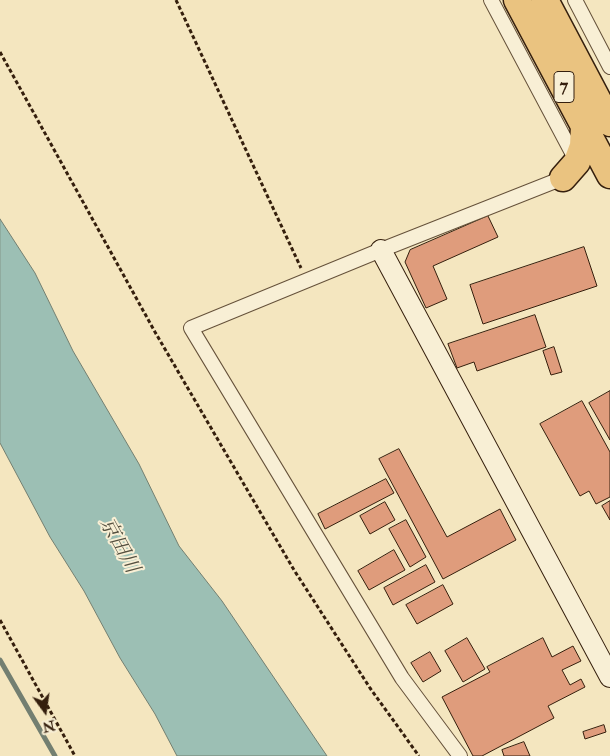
<!DOCTYPE html>
<meta charset="utf-8">
<style>
body{margin:0}
#map{position:relative;width:610px;height:756px;overflow:hidden;background:#f4e6bf;font-family:"IM FELL Double Pica",serif}
canvas{display:block}
.north{position:absolute;left:20px;top:686px;width:50px;height:50px;-webkit-text-stroke:4px #f8efd5;paint-order:stroke;rotate:166deg;font-size:14px;font-weight:700;line-height:20px;text-align:center;color:#351f0d}
.north::after{content:'';display:block;margin:auto;width:18px;height:22px;background:#351f0d;clip-path:polygon(50% 0,100% 100%,50% 72%,0 100%)}
</style>
<div id="map">
<canvas width="610" height="756"></canvas>
<div class="north">N</div>
</div>
<script>
const c = document.querySelector('canvas').getContext('2d');
c.lineJoin = 'round';
function fillPath(path, color) { c.fillStyle = color; c.fill(path, 'evenodd'); }
function trace(path, color, width, dash) { c.strokeStyle = color; c.lineWidth = width; c.lineCap = dash ? 'butt' : 'round'; c.setLineDash(dash || []); c.stroke(path); }
function label(font, color, halo, rows, align = 'center') {
  c.font = font + ' "IM FELL Double Pica","Noto Serif JP",serif'; c.lineWidth = 4; c.setLineDash([]); c.textBaseline = 'middle'; c.strokeStyle = halo; c.fillStyle = color; for (const [text, x, y, turn = 0] of rows) {
    c.save(); c.translate(x, y); c.rotate((+turn || 0) * Math.PI / 180); c.textAlign = isNaN(turn) ? turn : align; if (halo) c.strokeText(text, 0, 0); c.fillText(text, 0, 0); c.restore();
  }
}
const water = new Path2D(`
 M0 219 35 273 73 351 139 464 179 546 222 601 327 756H177L155 714 120 658 84 591 50 537 0 443Z`);
fillPath(water, '#9cbfb4');
trace(water, '#737f71', 1);
trace(new Path2D(`
 M0 660 55 756`), '#737f71', 5);
const building = new Path2D(`
 M488 216 498 237 433 266 447 299 426 308 405 262 410 250Z
 M584 247 597 286 483 324 470 285Z
 M535 315 546 347 477 371 474 362 457 368 448 344Z
 M554 347 562 372 551 375 543 351Z
 M610 391V440L589 403Z
 M582 401 610 452V497L596 504 589 491 580 496 540 424Z
 M399 449 447 537 500 509 516 540 443 579 379 459Z
 M386 479 394 493 325 529 318 514Z
 M610 501V520L602 506Z
 M385 502 395 520 370 534 360 516Z
 M406 520 426 557 410 567 389 529Z
 M394 550 405 570 369 590 358 571Z
 M426 565 435 582 393 605 384 588Z
 M443 585 453 604 417 624 406 605Z
 M467 638 485 669 463 682 445 651Z
 M543 638 552 657 573 646 581 661 562 670 570 685 581 679 585 687 548 706 554 718 482 756H473L442 697 490 672 487 667Z
 M430 652 441 671 423 682 411 663Z
 M604 725 606 732 585 739 583 732Z
 M524 742 530 756H504L502 750Z`);
fillPath(building, '#df9c7c');
trace(building, '#351f0d', 1);
const street = new Path2D(`
 M491 0 577 162
 M575 0 610 67
 M460 756 402 678 191 328 381 250 563 178`);
const secondary = new Path2D(`
 M381 250 610 677`);
const highway = new Path2D(`
 M517 0 610 175
 M545 0 610 123
 M563 178 577 162 583 146 584 126`);
trace(street, '#65513a', 16);
trace(secondary, '#351f0d', 22);
trace(highway, '#351f0d', 29);
trace(new Path2D(`
 M176 0 301 268
 M0 52 155 332 294 570 370 688 419 756
 M0 620 75 756`), '#351f0d', 3, [4, 2.5]);
trace(street, '#f8efd5', 14);
trace(secondary, '#f8efd5', 20);
trace(highway, '#eac380', 26);
for (const [x, y, w] of [
 [564,87,20]
]) { const box = new Path2D(); box.roundRect(x - w / 2, y - 15.5, w, 31, 4); c.fillStyle = '#f8efd5'; c.fill(box); trace(box, '#351f0d', 1); }
label('bold 18px', '#351f0d', null, [
 ["7",564,87]
]);
label('italic 20px', '#544f3f', '#f8efd5', [
 ["京田川",118,546,61]
]);
</script>
